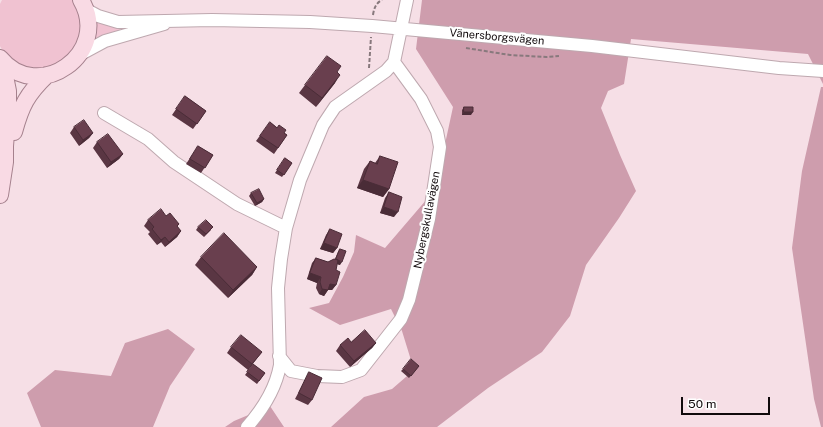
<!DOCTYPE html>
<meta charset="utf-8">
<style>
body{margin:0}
#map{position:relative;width:823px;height:427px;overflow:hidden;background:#f6dfe6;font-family:"Public Sans",sans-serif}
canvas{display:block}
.scale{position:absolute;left:681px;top:397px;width:89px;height:18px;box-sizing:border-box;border:2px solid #110a0c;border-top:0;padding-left:5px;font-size:12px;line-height:14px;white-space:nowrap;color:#110a0c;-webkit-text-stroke:3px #fff;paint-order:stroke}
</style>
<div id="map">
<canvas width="823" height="427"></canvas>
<div class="scale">50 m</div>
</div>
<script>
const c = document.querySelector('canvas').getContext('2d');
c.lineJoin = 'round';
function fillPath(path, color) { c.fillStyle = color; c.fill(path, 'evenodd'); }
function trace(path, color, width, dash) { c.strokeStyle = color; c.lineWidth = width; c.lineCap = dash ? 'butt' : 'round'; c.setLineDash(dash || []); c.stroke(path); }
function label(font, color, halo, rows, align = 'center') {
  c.font = font + ' "Public Sans",sans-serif'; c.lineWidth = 4; c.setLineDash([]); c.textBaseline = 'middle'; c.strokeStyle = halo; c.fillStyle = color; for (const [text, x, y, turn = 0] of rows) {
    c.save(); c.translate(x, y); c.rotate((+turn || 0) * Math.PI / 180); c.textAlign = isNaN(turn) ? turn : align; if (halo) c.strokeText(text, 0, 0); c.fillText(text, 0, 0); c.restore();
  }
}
fillPath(new Path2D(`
 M2 0H73C99 36 60 83 20 64 11 60 4 54 0 46V4Z
 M94 21 109 26 127 27 90 42Z`), '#f0c2d1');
fillPath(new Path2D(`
 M422 0H823V84L808 54 631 39 624 84 608 91 601 108 620 155 636 191 619 218 586 265 570 316 542 352 488 388 437 427H331L364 397 392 389 414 370 402 331 391 309 340 325 309 308 329 303 343 277 354 252 356 235 385 248 427 199 445 144 453 107 416 49Z
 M821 87H823V427H821L814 399 792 248 802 171Z
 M168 329 195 349 170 386 153 427H41L27 393 55 370 111 376 125 343Z
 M270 406 284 427H225L234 421Z`), '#ce9dad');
const minor = new Path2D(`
 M85 9 98 16 118 22 212 20 310 22 372 26 592 46 779 68 823 71
 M79 55 105 41 164 24
 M104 113 148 139 174 162 237 204 286 228
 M279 356 291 371 317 376 342 377 361 370 401 319 409 300 429 219 440 147 437 131 421 99 394 62
 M247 427C262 410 276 388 280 365L278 288 281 259 286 228 300 180 323 125 335 107 386 71 394 62 407 0`);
const major = new Path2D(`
 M0 58C38 105 112 53 81 0
 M14 132C21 106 27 94 47 75
 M0 195 5 162V146L8 108V91L2 61`);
trace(minor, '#bea8af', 14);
trace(major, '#a5818d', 18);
trace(new Path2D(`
 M373 15C374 8 376 3 382 0
 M466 48 510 55 546 57 559 56
 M369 68 371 37`), '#88797d', 2, [4, 2]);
trace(minor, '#fff', 12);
trace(major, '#f9dae4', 16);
fillPath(new Path2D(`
 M337 72 335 83 316 107 299 93 305 85Z
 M185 96 206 111 193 129 172 115Z
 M464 107 471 115H462V110Z
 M270 122 287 135 274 154 256 141Z
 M74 127 93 133 89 138 79 146 70 133Z
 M97 142 123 154 119 159 107 168 93 148Z
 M198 146 213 155 201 173 186 164Z
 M380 156 389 189 383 197 357 188 364 169 370 161 375 163Z
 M285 158 292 163 282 177 275 173Z
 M389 192 394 217 380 213 385 198Z
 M251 193 264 199 262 202 255 206 249 196Z
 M166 216 179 224 177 227 181 231 177 237 165 247 161 242 157 245 148 234 150 232 144 226 148 220Z
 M198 227 211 230 204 237 196 230Z
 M330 229 337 248 333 253 320 249 326 235Z
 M340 249V265L337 264 336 270V285L332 290H328L324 296 319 294 316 288 317 283 307 279 312 263 316 258 328 262 335 259 338 252Z
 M201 257 257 267 252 275 228 298 195 265Z
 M351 342 376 343 372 348 350 367 336 351 340 345Z
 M231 347 262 352 248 370 227 353Z
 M253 364 265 373 257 384 245 375Z
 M419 366 409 378 401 371 403 369Z
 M309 372 312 400 308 405 295 399 306 378Z`), '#5a3643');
fillPath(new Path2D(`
 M340 75 335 83 316 107 322 98Z
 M464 112H473L471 115H462Z
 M93 133 89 138 79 146 83 140Z
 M123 154 119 159 107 168 111 162Z
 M363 180 389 189 383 197 357 188Z
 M264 199 262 202 255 206 257 203Z
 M384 207 398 212 394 217 380 213Z
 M181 231 177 237 165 247 169 242Z
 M165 237 161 242 157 245 161 240Z
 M324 243 337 248 333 253 320 249Z
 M336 260 342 262 340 265 334 263Z
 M257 267 252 275 228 298 233 290Z
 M310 273 321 277 317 283 307 279Z
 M330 284 336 285 332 290H327Z
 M322 289 328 290 324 296 319 294Z
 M376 343 372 348 350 367 354 361Z`), '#4a2c37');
const building = new Path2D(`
 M327 56 341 66 337 72 340 75 322 98 305 85Z
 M185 96 206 111 197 124 176 109Z
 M464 107H473V112H464Z
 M84 120 93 133 83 140 74 127Z
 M270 122 277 128 279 125 286 130 284 133 287 135 278 148 260 136Z
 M108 134 123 154 111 162 97 142Z
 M198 146 213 155 205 168 190 159Z
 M380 156 398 162 389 189 363 180 370 161 377 164Z
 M285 158 292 163 284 175 277 170Z
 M259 189 264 199 257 203 251 193Z
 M389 192 402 197 398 212 384 207Z
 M161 209 166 216 170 213 179 224 177 226 181 231 169 242 165 237 161 240 152 229 154 227 148 220Z
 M206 220 213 227 206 234 198 227Z
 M330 229 342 234 337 248 324 243Z
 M224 233 257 267 233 290 201 257Z
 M340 249 346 251 342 262 336 259Z
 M316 258 328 262 334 259 338 260 336 270 340 272 336 285 330 284 328 290 322 289 320 282 321 277 310 273Z
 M365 330 376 343 354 361 340 345 348 338 351 342Z
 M241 335 262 352 252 364 231 347Z
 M411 359 419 366 411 376 403 369Z
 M253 364 265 373 259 381 247 372Z
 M309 372 322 378 312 400 299 393Z`);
fillPath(building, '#693f4e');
trace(building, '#4a2c37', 1);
label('11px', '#110a0c', '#fff', [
 ["Vänersborgsvägen",497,37,5],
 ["Nybergskullavägen",427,220,-79]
]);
</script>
